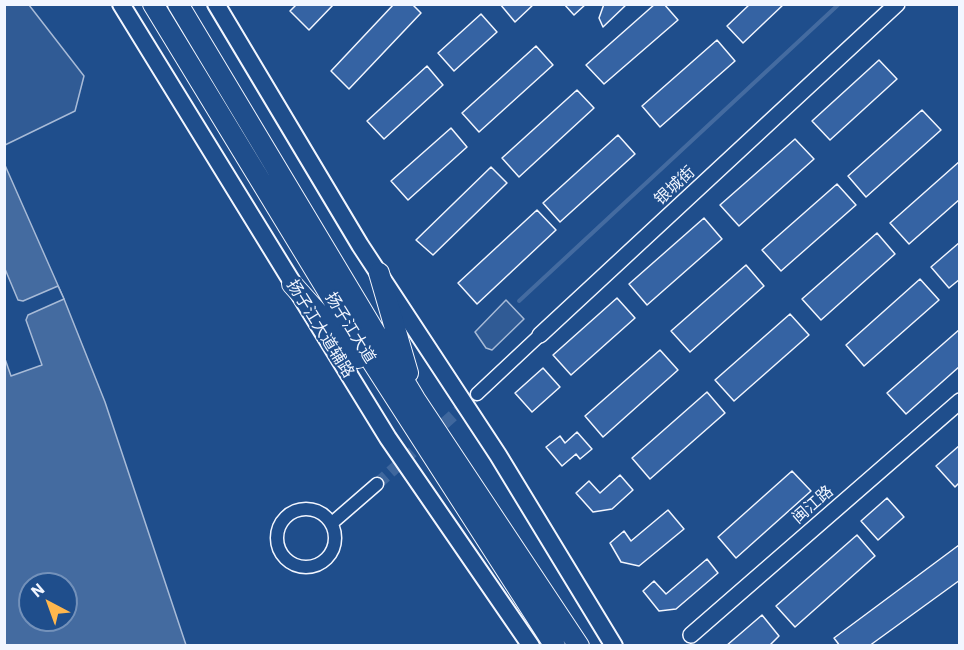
<!DOCTYPE html>
<meta charset="utf-8">
<style>
body{margin:0}
#map{position:relative;width:964px;height:650px;overflow:hidden;background:#1f4e8c;font-family:"IBM Plex Sans",sans-serif}
canvas{display:block}
.frame{position:absolute;inset:0;border:6px solid #f2f6ff;pointer-events:none}
.north{position:absolute;left:18px;top:572px;width:60px;height:60px;box-sizing:border-box;background:#1f4e8c;border:2px solid #7391ba;border-radius:50%;rotate:319deg;font-size:16px;font-weight:700;line-height:24px;text-align:center;color:#f2f6ff}
.north::after{content:'';display:block;margin:auto;width:21px;height:27px;background:#ffb74d;clip-path:polygon(50% 0,100% 100%,50% 72%,0 100%)}
</style>
<div id="map">
<canvas width="964" height="650"></canvas>
<div class="frame"></div>
<div class="north">N</div>
</div>
<script>
const c = document.querySelector('canvas').getContext('2d');
c.lineJoin = 'round';
function fillPath(path, color) { c.fillStyle = color; c.fill(path, 'evenodd'); }
function trace(path, color, width, dash) { c.strokeStyle = color; c.lineWidth = width; c.lineCap = dash ? 'butt' : 'round'; c.setLineDash(dash || []); c.stroke(path); }
function label(font, color, halo, rows, align = 'center') {
  c.font = font + ' "IBM Plex Sans","Noto Sans SC",sans-serif'; c.lineWidth = 4.5; c.setLineDash([]); c.textBaseline = 'middle'; c.strokeStyle = halo; c.fillStyle = color; for (const [text, x, y, turn = 0] of rows) {
    c.save(); c.translate(x, y); c.rotate((+turn || 0) * Math.PI / 180); c.textAlign = isNaN(turn) ? turn : align; if (halo) c.strokeText(text, 0, 0); c.fillText(text, 0, 0); c.restore();
  }
}
const built = new Path2D(`
 M5 4 29 5 84 76 75 111 5 145Z
 M506 300 524 319 492 350 486 348 475 332Z`);
fillPath(built, '#305b95');
trace(built, '#a8bbd7', 1.5);
const water = new Path2D(`
 M4 163 64 299 105 402 186 645H5ZM30 584H66V620H30Z`);
fillPath(water, '#446ba0');
trace(water, '#a8bbd7', 1.5);
const pier = new Path2D(`
 M5 269 18 300 23 301 58 286 64 299 28 315 26 320 42 365 11 376 5 359Z`);
fillPath(pier, '#1f4e8c');
trace(pier, '#a8bbd7', 1.5);
trace(new Path2D(`
 M519 301 839 4`), '#446ba0', 4);
const building = new Path2D(`
 M297 4H334L309 30 290 11Z
 M394 4H412L421 13 349 89 331 71Z
 M500 4H534L515 22Z
 M564 4H586L574 15Z
 M627 4 603 27 599 18 604 4Z
 M655 4H664L678 20 604 84 586 65Z
 M750 4H784L743 43 727 26Z
 M481 14 497 32 454 71 438 53Z
 M717 40 735 61 660 127 642 106Z
 M536 46 553 65 479 132 462 113Z
 M879 60 897 79 830 140 812 121Z
 M427 66 443 85 384 139 367 121Z
 M577 90 594 108 519 177 502 158Z
 M922 110 941 130 866 197 848 176Z
 M451 128 467 147 408 200 391 181Z
 M618 135 635 154 560 222 543 203Z
 M795 139 814 159 739 226 720 205Z
 M960 161V199L909 244 890 223Z
 M491 167 507 183 433 255 416 240Z
 M837 184 856 205 781 271 762 250Z
 M537 210 556 230 477 304 458 283Z
 M704 218 722 239 647 305 629 284Z
 M877 233 895 254 821 320 802 299Z
 M960 242V279L949 288 931 267Z
 M746 265 764 286 690 352 671 331Z
 M920 279 939 300 864 366 846 345Z
 M617 298 635 318 571 375 553 355Z
 M790 314 809 335 734 401 715 380Z
 M960 329V366L906 414 887 393Z
 M660 350 678 370 603 437 585 416Z
 M543 368 560 387 532 412 515 393Z
 M707 392 725 413 650 479 632 458Z
 M577 432 592 449 580 459 576 454 562 466 546 447 560 436 565 443Z
 M960 445V482L955 487 936 466Z
 M792 471 811 491 736 558 718 537Z
 M620 475 633 490 612 509 593 512 576 493 589 481 600 493Z
 M887 498 904 517 878 540 861 521Z
 M668 510 684 529 639 566 621 562 610 543 624 531 631 541Z
 M857 535 875 556 795 627 776 606Z
 M959 545 960 580 869 646H840L834 638Z
 M707 559 718 573 676 609 659 611 643 591 654 581 666 594Z
 M762 615 779 636 769 646H726Z`);
fillPath(building, '#3563a3');
trace(building, '#f2f6ff', 1.5);
trace(new Path2D(`
 M377 484 477 394`), '#3f679d', 12, [12, 6]);
const minor = new Path2D(`
 M477 394 540 335
 M277 538a29 29 0 1 1 58 0a29 29 0 1 1-58 0Z
 M332 523 377 484`);
const tertiary = new Path2D(`
 M540 335 897 4
 M691 635 960 401`);
const secondary = new Path2D(`
 M121 4 388 438 531 646
 M216 4 360 245 498 455 614 646`);
const trunk = new Path2D(`
 M153 4 346 321 555 646
 M178 4 415 399 579 646
 M379 273 408 373
 M292 284 358 358`);
trace(minor, '#f2f6ff', 15);
trace(tertiary, '#f2f6ff', 18);
trace(secondary, '#f2f6ff', 20);
trace(trunk, '#f2f6ff', 22);
trace(minor, '#1f4e8c', 12);
trace(tertiary, '#1f4e8c', 15);
trace(secondary, '#1f4e8c', 16);
trace(trunk, '#1f4e8c', 20);
label('16px', '#f2f6ff', '#1f4e8c', [
 ["银城街",675,186,-43],
 ["扬子江大道",350,328,58],
 ["扬子江大道辅路",320,329,58],
 ["闽江路",813,505,-41]
]);
</script>
